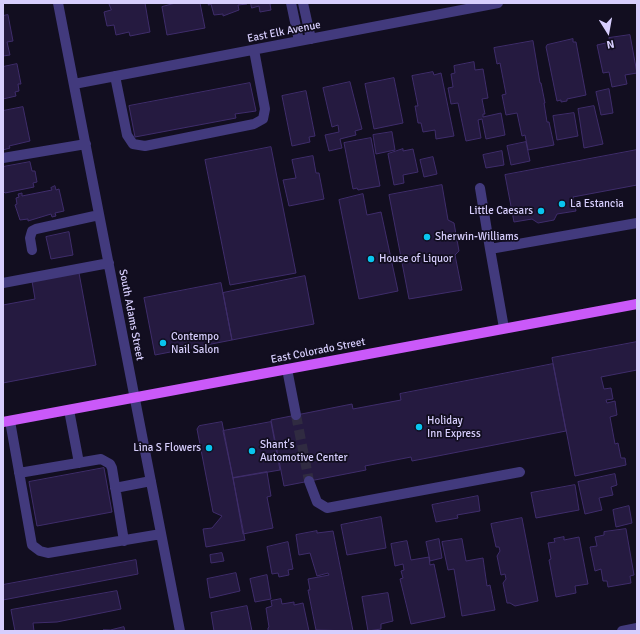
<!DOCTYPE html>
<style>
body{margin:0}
#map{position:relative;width:640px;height:634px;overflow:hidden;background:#120e20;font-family:Signika,sans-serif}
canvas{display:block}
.frame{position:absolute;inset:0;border:4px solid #d7cefd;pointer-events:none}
.north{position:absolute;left:588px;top:12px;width:40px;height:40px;-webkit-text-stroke:3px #120e20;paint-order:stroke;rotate:169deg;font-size:11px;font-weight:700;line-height:16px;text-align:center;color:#d7cefd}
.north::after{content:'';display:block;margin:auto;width:14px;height:18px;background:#d7cefd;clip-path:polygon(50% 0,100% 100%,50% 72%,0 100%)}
</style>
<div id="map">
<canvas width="640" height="634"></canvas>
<div class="frame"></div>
<div class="north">N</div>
</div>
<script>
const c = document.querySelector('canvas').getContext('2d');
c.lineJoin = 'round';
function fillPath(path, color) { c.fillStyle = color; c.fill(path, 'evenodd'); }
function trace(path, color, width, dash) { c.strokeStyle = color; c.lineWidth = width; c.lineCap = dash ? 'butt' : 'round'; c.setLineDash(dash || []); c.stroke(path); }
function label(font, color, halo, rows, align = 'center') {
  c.font = font + ' Signika,sans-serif'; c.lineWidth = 3.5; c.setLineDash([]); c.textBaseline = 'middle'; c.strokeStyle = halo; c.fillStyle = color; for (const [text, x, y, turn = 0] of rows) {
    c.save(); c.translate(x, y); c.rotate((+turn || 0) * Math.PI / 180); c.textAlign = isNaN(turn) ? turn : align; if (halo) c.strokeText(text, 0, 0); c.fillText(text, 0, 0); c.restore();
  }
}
const building = new Path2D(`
 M109 3H145L150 32 130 36 129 32 116 35 114 25 107 26 104 12 111 10Z
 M176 3H200L205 28 167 35 162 7Z
 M208 3H247V4L238 5 239 10 223 16V14L214 15 211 4 209 5Z
 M251 3H274L270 4 271 10 260 12 259 6 252 8Z
 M8 15 13 41 7 42 10 55 3 56V16Z
 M630 35 637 73 625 75 627 84 612 87 609 72 603 73 597 45 610 42 609 38Z
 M573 39V42H576L586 95 567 99V101L561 102V100L557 101 546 47 547 45Z
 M533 41 540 83H541L545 103H544L547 122H549L554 145 528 150 525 135 522 136 517 113 506 115 502 95 506 94 500 63 497 64 494 48Z
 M474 62 475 70 483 69 488 98 482 99 485 114H483V117L501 113 505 135 486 139 482 119 478 120 481 138 466 141 458 103 451 104 448 88 453 87 451 74 455 73 454 66Z
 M17 64 21 84H18L19 91 15 92 16 96 3 99V67Z
 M433 72 434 75 441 73 454 136 436 139 435 130 423 132 421 123H418L415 106H418L412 76Z
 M394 78 403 123 374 129 365 84Z
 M350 82 362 129 355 131 356 135 340 139 342 148 329 151 325 135 339 132 338 125 332 127 323 88Z
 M250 83 256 111 235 114 236 118 135 137 129 106Z
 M609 89 613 113 601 115 596 92Z
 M306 91 315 136 309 137 310 142 292 146 282 96Z
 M594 106 603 144 584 148 578 109Z
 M23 107 30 141 9 146 10 148 3 150V111Z
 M574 113 578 136 557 140 553 116Z
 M392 132 395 150 376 154 373 135Z
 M371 138 380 186 358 190 357 188 353 189 344 143Z
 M526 142 530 161 511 165 507 146Z
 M271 147 296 273 230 285 205 160Z
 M403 149V151L413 149 418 172 403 175 404 183 394 185 388 154Z
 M637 150V185L573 197 576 211 557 214 554 220 538 223 532 219 514 222 505 175Z
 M502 151 504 165 486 168 483 155Z
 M313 156 316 173H319L324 199 289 206 283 180 296 178 292 160Z
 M433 157 437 174 424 177 420 160Z
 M30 162 32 171H35L37 182 33 183 34 187 5 193 3 191V167Z
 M442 185 448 220 454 223 459 251 455 255 462 290 409 299 389 195Z
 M55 186 56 190 59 189 64 211 55 213 56 216 52 217 51 214 28 221V219L20 220 15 205 17 204 16 198 19 197 18 194 22 193V196L52 190 51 188Z
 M363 194 367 215 381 212 398 291 359 299 339 200Z
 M69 232 73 255 51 259 46 237Z
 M79 273 96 365 3 383V305L35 299 32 281Z
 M305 276 314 324 232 340 223 293Z
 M221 283 232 340 155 355 144 298Z
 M637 342V370L601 377 604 389 611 388 613 399 606 400 607 403 615 401 617 415 610 417 615 444 618 443 621 458H625L626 465 575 476 552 358Z
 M553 364 566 431 412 461 411 457 365 466 366 470 284 486 271 420 352 404 353 409 401 400 400 394Z
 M222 422 245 540 206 547 203 529 212 528 222 516 213 512 197 429 199 426Z
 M271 422 280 470 233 478 223 431Z
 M104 468 112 512 37 526 29 482Z
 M267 472 271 496 267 497 273 528 243 534 233 478Z
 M615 474 617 485 611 487 613 495 599 498 602 510 585 514 578 482Z
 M575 485 579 510 536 518 531 493Z
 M478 496 480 511 457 515 458 518 436 522 432 505Z
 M629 506 632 523 616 527 613 510Z
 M381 517 386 548 347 555 341 525Z
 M522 518 538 601 515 606 510 603H507L503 583 506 579 505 574 501 575 497 556 500 551 499 547H496L491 524Z
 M626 529 634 575 630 576 631 583 608 587 607 581H603L601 569 595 571 590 547 597 546 595 537 604 535V532Z
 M317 531V533L333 531 353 631 316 630 308 590H310L308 579 329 575 328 573 317 576 310 553 299 555 296 535Z
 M564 537V540L579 537 588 584 575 586 576 593 556 597 549 560 551 559 548 543 555 542 554 539Z
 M439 539 442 558 430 561 426 542Z
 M462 539 466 561 483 558 487 586 490 585 495 610 462 616 454 569 448 570 442 542Z
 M407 541 411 560 429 557 430 565 434 564 445 617 411 624 400 579 403 578 401 571 404 570 403 564 395 566 391 544Z
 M288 542 293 569 288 570 289 575 279 577 278 573 272 574 267 547Z
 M222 553 224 561 211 563 210 555Z
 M136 560 138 574 3 600V585Z
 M236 573 240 591 210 598 207 579Z
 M267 575 271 599 255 602 250 579Z
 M117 591 121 609 57 622 33 623 34 631H15L11 610Z
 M388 593 393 621 381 624V629L368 631 362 597Z
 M281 599 282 604 294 602V605L303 603 309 631H268V628L269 627 266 608 272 606 271 601Z
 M247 606 252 631H214L211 613Z
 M124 627 125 631 103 630H110Z`);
fillPath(building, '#251a40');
trace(building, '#3f2d6b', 1);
trace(new Path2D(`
 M296 415 309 481`), '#302b41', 10, [10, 5]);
trace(new Path2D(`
 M58 3 180 631
 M291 3 299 41
 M303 3 311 39
 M115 76 127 135 133 144 145 146 254 124 263 119 265 109 254 50
 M74 84 498 3
 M3 158 86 144
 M480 188 490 249
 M32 250 30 238 32 231 36 229 99 215
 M3 283 109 263
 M504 328 490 249 637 223
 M287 369 296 415
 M69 410 79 463
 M10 421 32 545 40 551 48 553 161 534
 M19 473 101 459 110 464 112 468 124 541
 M309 481 317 502 327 508 520 472
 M115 488 151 481
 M622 631 637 628`), '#423a7d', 10);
trace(new Path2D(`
 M3 422 637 304`), '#ca59f9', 10);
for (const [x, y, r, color] of [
 [562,204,4,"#09c5ef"],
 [541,211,4,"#09c5ef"],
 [427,237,4,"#09c5ef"],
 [371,259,4,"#09c5ef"],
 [163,343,4,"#09c5ef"],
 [419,427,4,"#09c5ef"],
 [209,448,4,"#09c5ef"],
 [252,451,4,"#09c5ef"]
]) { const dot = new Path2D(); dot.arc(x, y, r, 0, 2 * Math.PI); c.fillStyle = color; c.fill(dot); trace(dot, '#120e20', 1.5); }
label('11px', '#d7cefd', '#120e20', [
 ["East Elk Avenue",284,32,-11],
 ["South Adams Street",131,315,79],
 ["East Colorado Street",318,351,-11]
]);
label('11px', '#d7cefd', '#120e20', [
 ["La Estancia",570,204],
 ["Little Caesars",533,211,"right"],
 ["Sherwin-Williams",435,237],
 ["House of Liquor",379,259],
 ["Contempo",171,337],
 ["Nail Salon",171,350],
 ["Holiday",427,421],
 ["Inn Express",427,434],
 ["Shant's",260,445],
 ["Automotive Center",260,458],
 ["Lina S Flowers",201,448,"right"]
], 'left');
</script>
